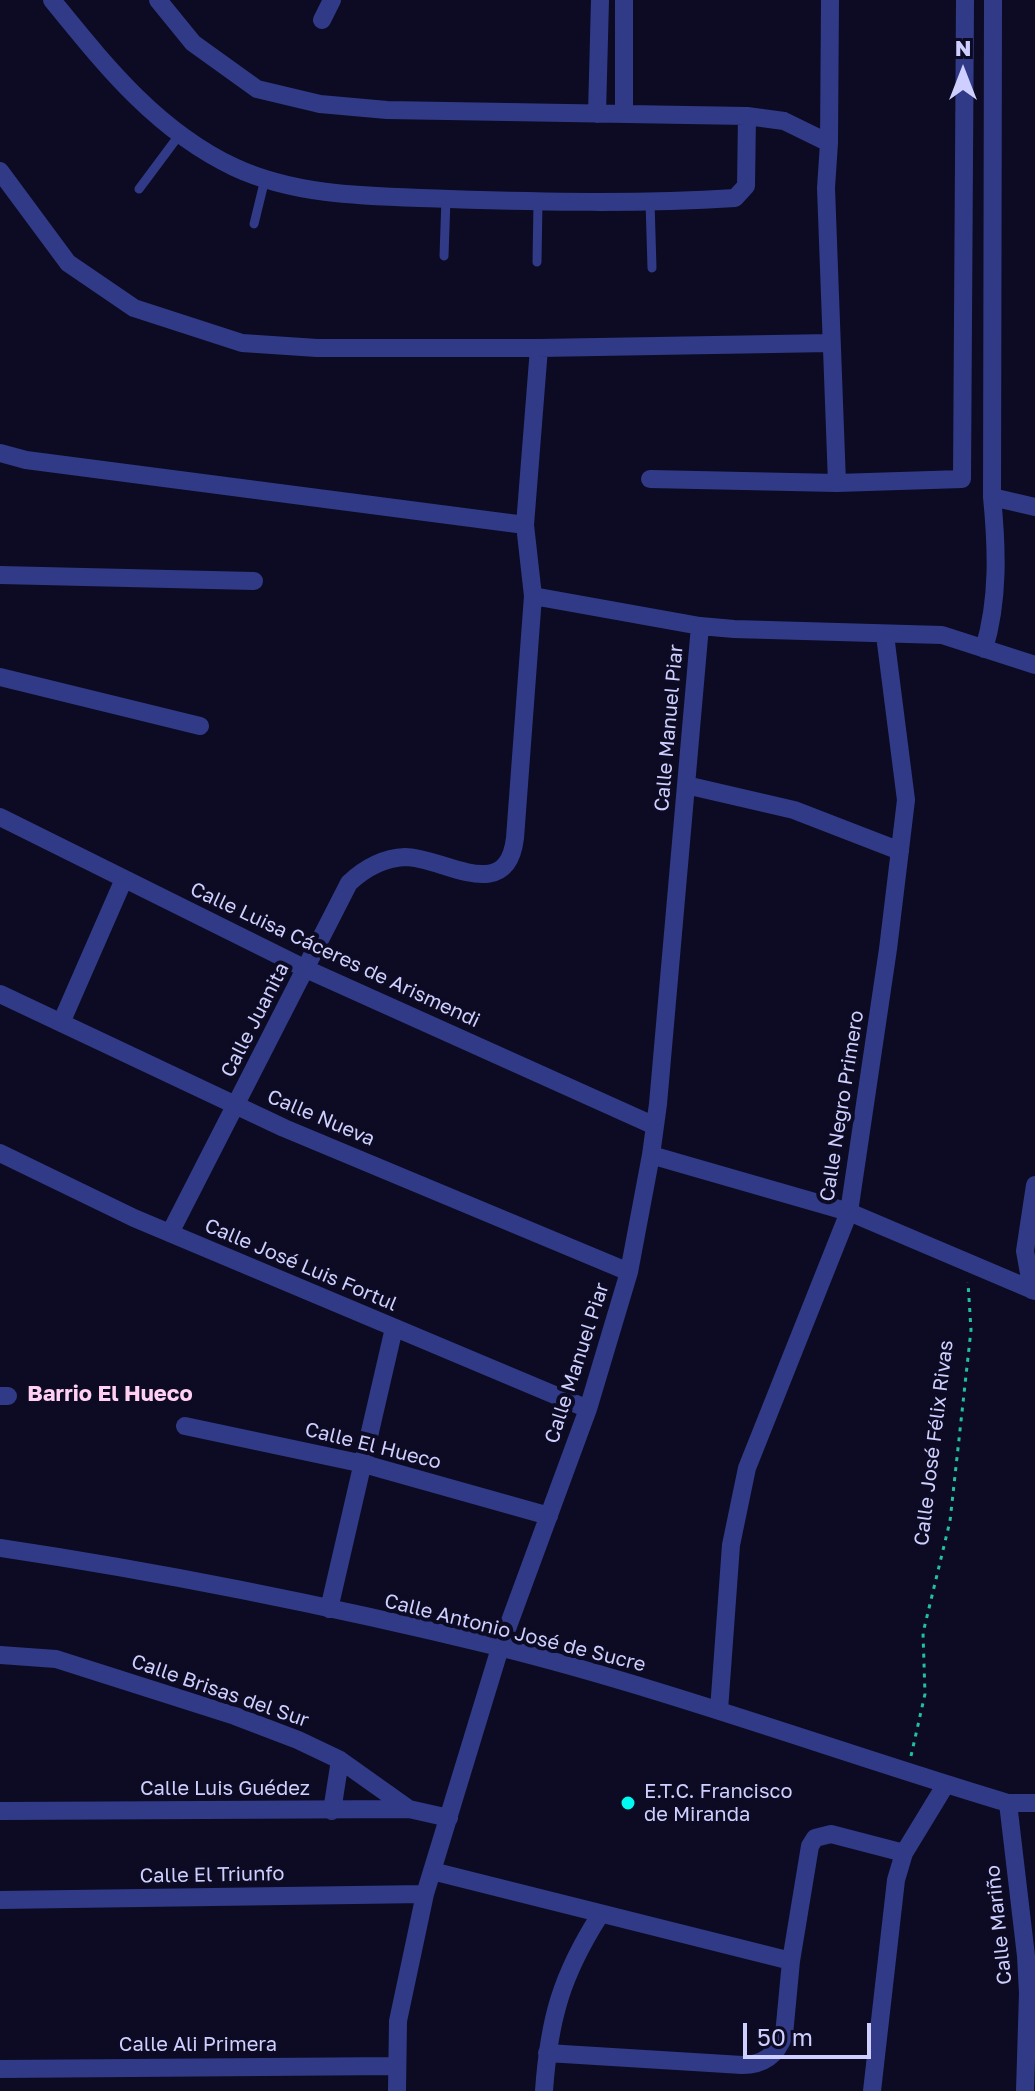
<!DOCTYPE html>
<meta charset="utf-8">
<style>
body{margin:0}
#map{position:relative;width:1035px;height:2091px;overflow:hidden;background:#0c0b23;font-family:"Golos Text",sans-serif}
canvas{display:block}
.north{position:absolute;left:923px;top:32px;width:80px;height:80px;-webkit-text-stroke:6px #0c0b23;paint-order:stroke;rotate:0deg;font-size:22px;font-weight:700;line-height:32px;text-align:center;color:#cecfff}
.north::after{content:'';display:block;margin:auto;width:28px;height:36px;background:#cecfff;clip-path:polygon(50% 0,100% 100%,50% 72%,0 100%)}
.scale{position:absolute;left:743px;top:2023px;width:128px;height:36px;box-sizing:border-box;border:4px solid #cecfff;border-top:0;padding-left:10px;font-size:24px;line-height:28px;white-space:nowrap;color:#cecfff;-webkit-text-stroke:6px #0c0b23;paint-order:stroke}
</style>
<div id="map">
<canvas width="1035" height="2091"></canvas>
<div class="north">N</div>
<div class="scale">50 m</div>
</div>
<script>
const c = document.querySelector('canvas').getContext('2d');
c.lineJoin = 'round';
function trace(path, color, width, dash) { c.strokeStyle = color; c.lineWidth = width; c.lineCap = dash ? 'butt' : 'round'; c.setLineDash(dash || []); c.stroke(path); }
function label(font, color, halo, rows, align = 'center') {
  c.font = font + ' "Golos Text",sans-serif'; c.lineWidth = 8; c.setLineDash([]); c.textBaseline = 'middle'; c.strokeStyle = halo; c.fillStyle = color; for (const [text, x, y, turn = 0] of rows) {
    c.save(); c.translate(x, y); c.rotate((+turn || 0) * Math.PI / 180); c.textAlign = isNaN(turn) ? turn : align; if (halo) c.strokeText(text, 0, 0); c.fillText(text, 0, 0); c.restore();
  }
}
trace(new Path2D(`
 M911 1756 925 1694 923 1633 950 1521 971 1330 968 1282`), '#22bfa0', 3, [4, 6]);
trace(new Path2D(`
 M139 189 180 134
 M650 201 652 268
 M254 224 265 179
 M444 256 446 199
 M537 262 538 202`), '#313a87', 9);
trace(new Path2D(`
 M52 0C105 65 156 130 234 167 300 198 378 196 449 199 544 202 640 204 735 198L746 186 747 116
 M158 0 193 43 257 89 320 104 387 110 747 116 784 121 829 143 826 188 837 483
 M624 0V113
 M322 20 332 0
 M597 114 600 0
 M829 143 830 0
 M0 171 68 263 134 308 242 343 317 348H539L831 343
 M0 453 26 460 525 525
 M650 479 837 483 962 479 965 0
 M992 497 1035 507
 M0 575 254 581
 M533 596 700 626 734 629 942 635 1035 665
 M984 649C999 599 997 548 992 497L993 0
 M0 677 200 726
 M686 785 794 810 900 851
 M0 817 306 969 655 1126
 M0 994 284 1128 629 1272
 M61 1023 124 879
 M0 1153 134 1218 588 1409
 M651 1155 849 1212 1035 1291
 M170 1233 349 883C365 868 383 858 405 857 443 857 507 906 515 838L533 596 525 525 539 348
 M1032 1290 1025 1251 1035 1185
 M0 1396H8
 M185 1426 364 1464 549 1516
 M0 1548C168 1573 334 1607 499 1647 671 1690 838 1752 1008 1803H1035
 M329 1609 394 1328
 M0 1655 56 1659 235 1716 298 1740 340 1760 409 1809
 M719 1710 731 1545 747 1468 849 1212 888 949 906 800 885 635
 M1008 1803 1026 1956 1028 1993 1025 2091
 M0 1811 409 1809 449 1818
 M332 1811 340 1760
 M432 1871 791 1961
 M0 1900 425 1894
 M547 2053 742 2065C763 2065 777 2055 784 2035L791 1961 810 1846 815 1838 831 1834 904 1853
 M0 2069 396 2066
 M397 2091 398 2021 425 1894 500 1648 588 1409 629 1272 651 1155 658 1104 700 626
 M544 2091C549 2020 561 1976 600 1915
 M872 2091 896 1880 904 1853 946 1784`), '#313a87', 18);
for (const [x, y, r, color] of [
 [628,1803,8,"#00f9f0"]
]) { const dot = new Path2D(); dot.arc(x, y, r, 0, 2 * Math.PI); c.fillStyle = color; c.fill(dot); trace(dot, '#0c0b23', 3); }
label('20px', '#cecfff', '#0c0b23', [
 ["Calle Manuel Piar",669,728,-85],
 ["Calle Luisa Cáceres de Arismendi",335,955,25],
 ["Calle Juanita",255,1020,-63],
 ["Calle Negro Primero",842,1106,-81],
 ["Calle Nueva",321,1118,23],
 ["Calle José Luis Fortul",301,1265,23],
 ["Calle Manuel Piar",577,1363,-72],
 ["Calle José Félix Rivas",934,1443,-83],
 ["Calle El Hueco",373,1446,14],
 ["Calle Antonio José de Sucre",515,1633,14],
 ["Calle Brisas del Sur",220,1691,19],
 ["Calle Luis Guédez",225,1789],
 ["Calle El Triunfo",212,1875,-1],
 ["Calle Mariño",999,1925,-96],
 ["Calle Ali Primera",198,2045]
]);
label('20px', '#cecfff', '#0c0b23', [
 ["E.T.C. Francisco",644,1792],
 ["de Miranda",644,1815]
], 'left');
label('bold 22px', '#ffd0f4', '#0c0b23', [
 ["Barrio El Hueco",110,1394]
]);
</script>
